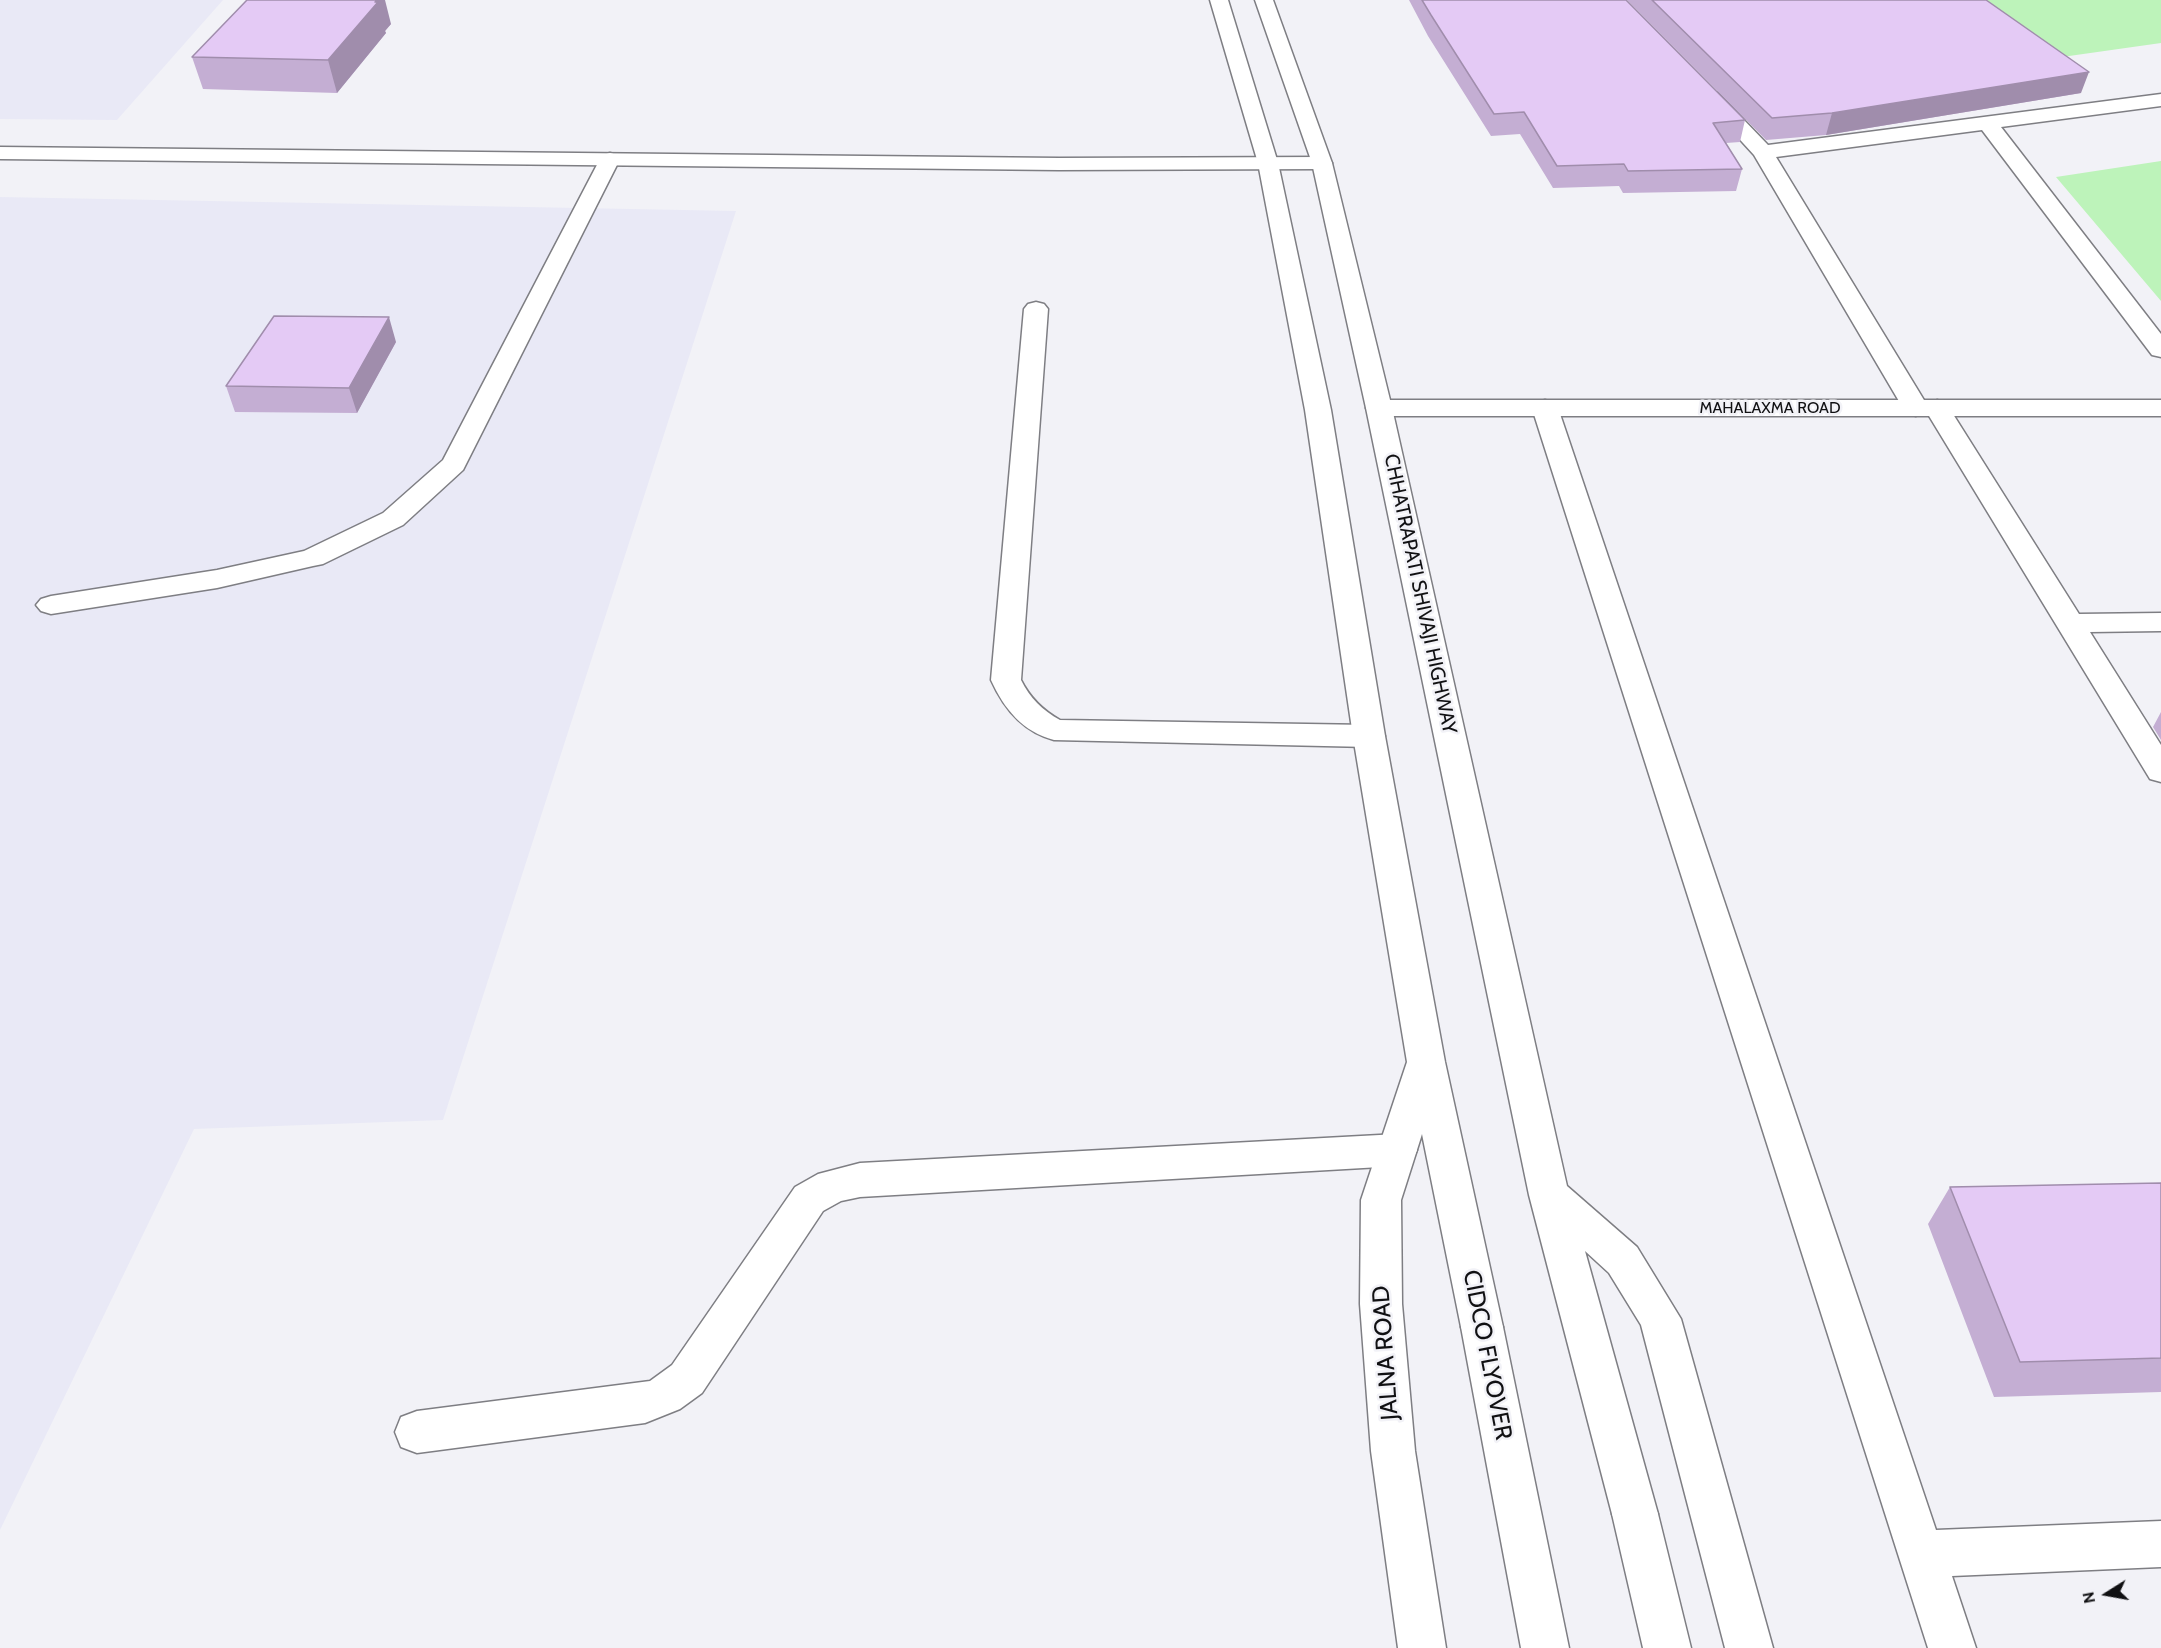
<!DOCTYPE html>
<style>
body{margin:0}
#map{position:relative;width:2161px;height:1648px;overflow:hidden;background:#f2f2f7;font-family:Cabin,sans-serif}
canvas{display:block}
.north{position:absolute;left:2077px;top:1564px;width:60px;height:60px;-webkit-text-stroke:4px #f2f2f7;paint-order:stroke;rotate:259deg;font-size:16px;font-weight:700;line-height:24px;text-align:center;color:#111113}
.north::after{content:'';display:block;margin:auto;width:21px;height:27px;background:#111113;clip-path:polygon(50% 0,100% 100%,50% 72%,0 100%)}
</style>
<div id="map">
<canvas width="2161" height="1648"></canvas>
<div class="north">N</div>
</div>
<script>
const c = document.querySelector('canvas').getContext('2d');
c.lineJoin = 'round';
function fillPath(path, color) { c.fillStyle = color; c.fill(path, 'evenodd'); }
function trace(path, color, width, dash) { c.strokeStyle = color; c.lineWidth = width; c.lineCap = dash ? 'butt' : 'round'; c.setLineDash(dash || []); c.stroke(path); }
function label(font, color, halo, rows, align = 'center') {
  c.font = font + ' Cabin,sans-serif'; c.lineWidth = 5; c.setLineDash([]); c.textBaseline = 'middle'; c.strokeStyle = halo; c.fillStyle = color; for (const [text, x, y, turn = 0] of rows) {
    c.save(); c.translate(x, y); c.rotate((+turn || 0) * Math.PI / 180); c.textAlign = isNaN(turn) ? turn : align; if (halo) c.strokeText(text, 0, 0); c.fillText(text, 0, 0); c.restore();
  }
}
fillPath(new Path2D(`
 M0 0H223L117 120 0 119Z
 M0 197 736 211 443 1120 194 1129 0 1530Z`), '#e9e9f6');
fillPath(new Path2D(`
 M1982 0H2161V43L2062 57Z
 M2161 161V301L2056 177Z`), '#bdf3ba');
const service = new Path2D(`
 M610 153 617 155 620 159 463 470 403 525 323 564 313 566 217 588 51 614 41 611 36 605 41 599 51 596 217 570 304 551 383 513 443 460 600 159 603 155Z
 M1036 302 1044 304 1048 309 1021 680C1030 698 1042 710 1060 720L1369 725 1380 729 1385 736 1380 743 1369 747 1054 740C1023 732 1004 709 991 680L1024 309 1028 304Z
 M1398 1134 1412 1139 1417 1150 1412 1161 1398 1166 860 1197 841 1201 823 1211 702 1393 680 1409 645 1423 417 1453 401 1447 395 1432 401 1417 417 1411 650 1381 672 1365 795 1187 818 1174 860 1163Z`);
const minor = new Path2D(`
 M1711 91 1718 93 1768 145 2161 94V106L2001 127 2161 334V357L2152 355 1982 130 1776 157 1927 405 1937 400 1946 403 2079 614 2161 613V631L2090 632 2161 745V782L2150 779 1926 411 1916 416 1907 413 1903 408 1754 155 1701 97 1704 93Z
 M0 147 1059 158 1322 157 1329 159 1332 163 1329 167 1322 169 1059 170 0 159Z
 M1545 400 1554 403 1558 408 1936 1530 2161 1521V1567L1952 1576 1976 1648H1928L1532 408 1536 403Z`);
const tertiary = new Path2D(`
 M1379 400H2161V416H1379L1370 413 1366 408 1370 403Z`);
const primary = new Path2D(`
 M1210 0H1228L1278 163 1331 410 1385 736 1445 1062 1503 1327 1497 1340 1482 1346 1467 1340 1461 1327 1422 1134 1401 1200 1402 1304 1415 1451 1446 1648H1398L1371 1451 1360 1304 1361 1200 1407 1062 1353 736 1305 410 1258 163Z
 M1255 0H1273L1332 163 1392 408 1567 1186 1637 1247 1681 1319 1773 1648H1725L1641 1325 1609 1273 1585 1251 1658 1514 1651 1530 1635 1536 1619 1530 1612 1514 1529 1195 1366 408 1312 163Z`);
const trunk = new Path2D(`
 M1482 1308 1497 1314 1503 1327 1569 1648H1521L1461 1327 1467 1314Z
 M1635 1492 1651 1498 1658 1514 1691 1648H1643L1612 1514 1619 1498Z`);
trace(service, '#7e7e83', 3);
trace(minor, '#7e7e83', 3);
trace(tertiary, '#7e7e83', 3);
trace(primary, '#7e7e83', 3);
trace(trunk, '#7e7e83', 3);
fillPath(service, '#fff');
fillPath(minor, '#fff');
fillPath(tertiary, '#fff');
fillPath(primary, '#fff');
fillPath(trunk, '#fff');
fillPath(new Path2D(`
 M1409 0H1626L1745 120 1740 142 1726 143 1742 169 1736 191 1623 193 1619 186 1553 188 1520 134 1491 136 1428 36Z
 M1627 0H1986L2081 93 1826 135 1766 140Z
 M391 24 385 31 386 33 337 93 203 89 192 57Z
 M396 342 357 413 235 412 226 386Z
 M2161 712V740L2153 727Z
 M2161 1183V1392L1994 1397 1928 1224 1950 1187Z`), '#c4aed3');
fillPath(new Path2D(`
 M377 0H385L391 24 385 31 386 33 337 93 328 60Z
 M2089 72 2081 93 1826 135 1832 113Z
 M389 317 396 342 357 413 349 388Z`), '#a08dac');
const building = new Path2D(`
 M247 0H377L375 2H378L328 60 192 57Z
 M1422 0H1626L1745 120 1713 123 1742 169 1628 171 1624 164 1557 166 1524 112 1494 114 1431 15Z
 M1652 0H1986L2089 72 1832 113 1772 118Z
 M274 316 389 317 349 388 226 386Z
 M2161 1183V1358L2020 1362 1950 1187Z`);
fillPath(building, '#e4caf5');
trace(building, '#a08dac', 1.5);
label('16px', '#111113', '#f2f2f7', [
 ["MAHALAXMA ROAD",1770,408]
]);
label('20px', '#111113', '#f2f2f7', [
 ["CHHATRAPATI SHIVAJI HIGHWAY",1420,594,78]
]);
label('24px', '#111113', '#f2f2f7', [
 ["JALNA ROAD",1386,1353,-94],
 ["CIDCO FLYOVER",1487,1355,79]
]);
</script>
